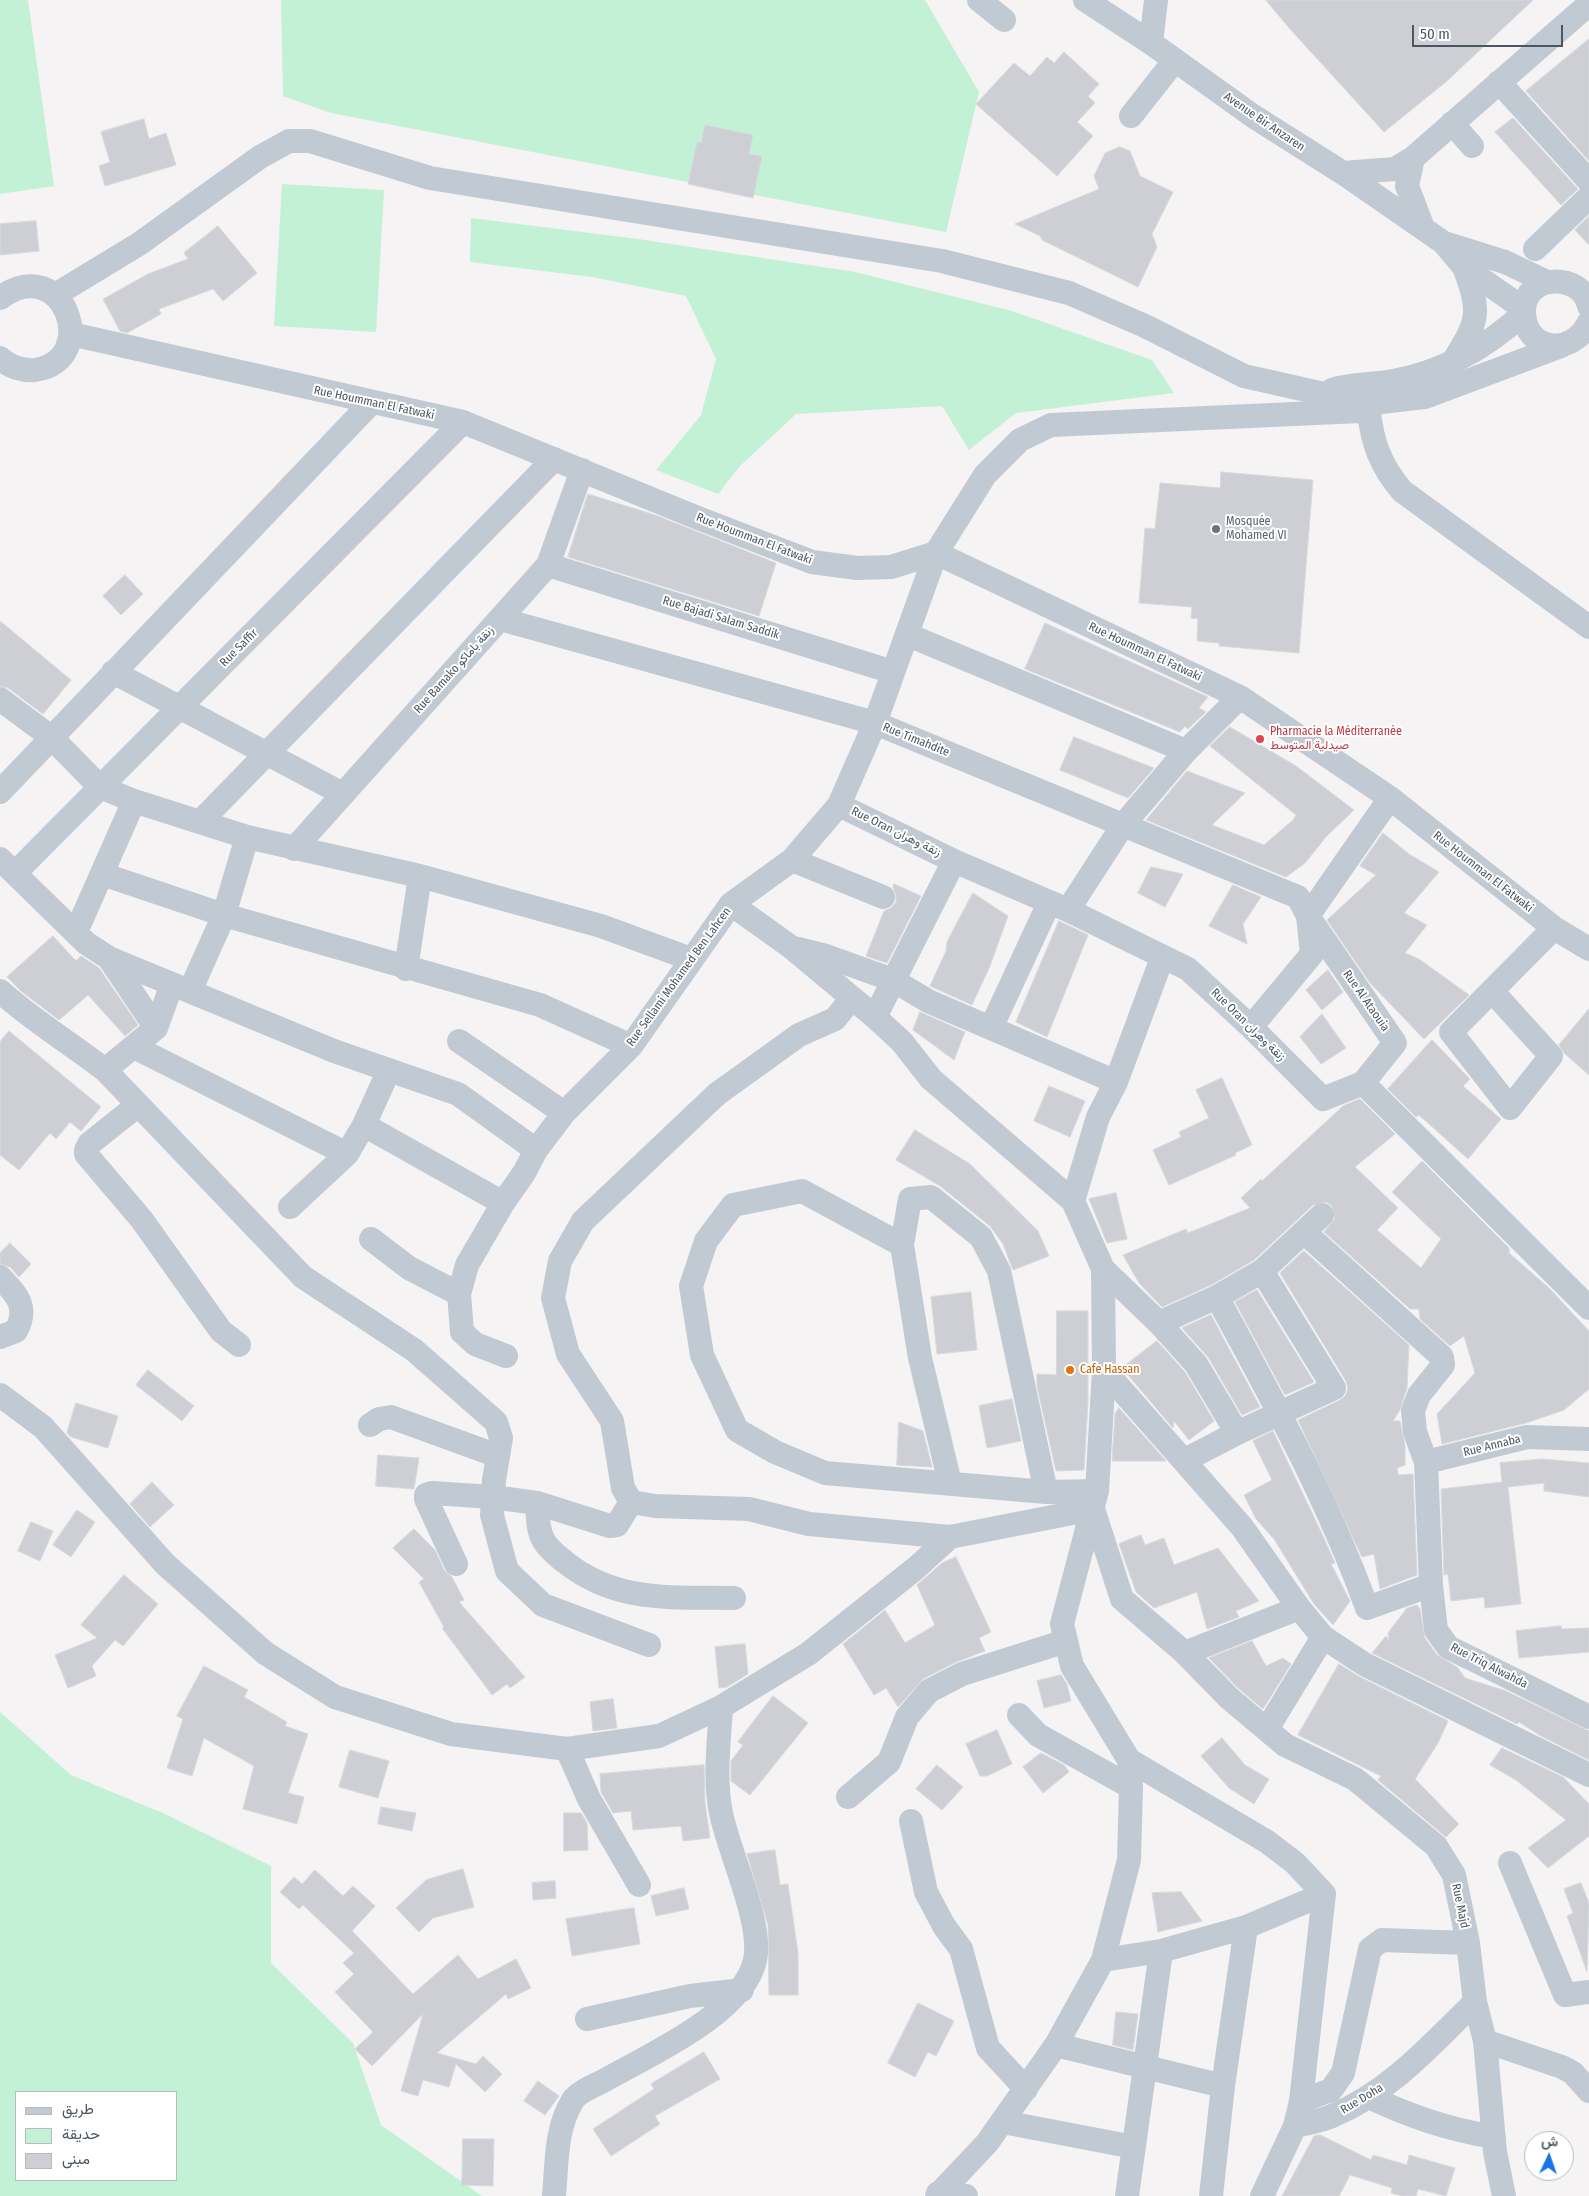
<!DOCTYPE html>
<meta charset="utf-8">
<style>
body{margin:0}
#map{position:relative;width:1589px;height:2196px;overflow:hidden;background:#f5f3f3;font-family:"Fira Sans Condensed",Vazirmatn,sans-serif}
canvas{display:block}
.legend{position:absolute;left:15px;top:2091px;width:162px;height:90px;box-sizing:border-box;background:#fff;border:1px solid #b7bbc0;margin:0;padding:6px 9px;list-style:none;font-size:15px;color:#4a5661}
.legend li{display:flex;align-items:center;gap:10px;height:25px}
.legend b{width:25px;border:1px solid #b7bbc0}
.north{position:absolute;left:1524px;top:2131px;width:50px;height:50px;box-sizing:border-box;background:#fff;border:1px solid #b7bbc0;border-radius:50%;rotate:3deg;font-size:14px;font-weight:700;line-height:20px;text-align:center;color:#4a5661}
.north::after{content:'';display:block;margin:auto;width:18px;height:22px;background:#1a73e8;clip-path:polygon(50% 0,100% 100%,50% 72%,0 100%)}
.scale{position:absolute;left:1412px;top:25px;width:151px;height:22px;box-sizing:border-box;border:2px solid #4a5661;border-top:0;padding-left:6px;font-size:15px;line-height:18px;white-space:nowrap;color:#4a5661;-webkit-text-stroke:4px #fff;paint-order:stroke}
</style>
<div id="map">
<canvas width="1589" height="2196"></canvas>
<ul class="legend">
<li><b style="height:6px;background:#c1cad2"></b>طريق</li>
<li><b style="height:14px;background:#c3f1d5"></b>حديقة</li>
<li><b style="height:14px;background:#cdcfd5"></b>مبنى</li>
</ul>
<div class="north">ش</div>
<div class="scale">50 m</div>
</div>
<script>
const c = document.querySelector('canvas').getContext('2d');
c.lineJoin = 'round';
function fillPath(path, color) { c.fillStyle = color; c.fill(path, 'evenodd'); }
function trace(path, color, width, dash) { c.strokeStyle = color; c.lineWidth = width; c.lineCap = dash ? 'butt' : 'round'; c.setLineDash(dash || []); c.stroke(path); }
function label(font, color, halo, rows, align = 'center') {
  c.font = font + ' "Fira Sans Condensed",Vazirmatn,sans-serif'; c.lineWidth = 4; c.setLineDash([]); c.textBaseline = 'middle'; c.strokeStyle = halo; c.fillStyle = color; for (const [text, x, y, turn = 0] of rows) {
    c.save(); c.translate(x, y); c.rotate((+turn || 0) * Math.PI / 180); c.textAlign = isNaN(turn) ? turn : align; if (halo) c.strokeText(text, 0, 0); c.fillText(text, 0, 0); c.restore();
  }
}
fillPath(new Path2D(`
 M0 0H28L54 186 0 194Z
 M281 0H925L979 92 946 232 331 113 283 96Z
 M282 184 384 190 376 332 274 326Z
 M471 218 638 239 855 272 1012 311 1152 360 1174 393 1016 413 969 450 942 406 796 414 740 466 718 494 656 470 701 415 716 359 686 296 592 277 470 262Z
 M0 1712 71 1775 165 1814 271 1866V1963L353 2043 381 2125 482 2196H0ZM16 2092H176V2180H16Z`), '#c3f1d5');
const building = new Path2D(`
 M1266 0H1533L1447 81 1384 132 1290 29Z
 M1589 39V161L1526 91Z
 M1064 52 1099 84 1088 96 1095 103 1077 122 1093 136 1057 176 976 104 1014 63 1030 76 1047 57 1054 63Z
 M1513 118 1578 189 1561 205 1495 132Z
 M144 119 149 139 166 133 176 165 105 186 99 166 110 162 101 132Z
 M705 125 753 135 749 154 762 156 753 198 688 184 697 142 701 143Z
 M1120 147 1130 151 1140 176 1173 192 1152 234 1157 247 1138 287 1042 240 1040 236 1015 224 1099 189 1094 176 1105 153Z
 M1589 216V245L1575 230Z
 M36 221 39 251 0 255V224Z
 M218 226 257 273 223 301 213 289 159 309 161 314 127 333 120 331 103 299 148 274 188 259 184 253Z
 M1221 472 1313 480 1299 653 1219 646V643L1197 641 1198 619 1191 618 1192 607 1139 603 1145 528 1155 529 1160 483 1220 488Z
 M588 494 655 515 776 563 759 616 568 557Z
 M125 575 143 594 121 615 103 596Z
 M0 621 71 680 43 714 8 688 0 686Z
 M1045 623 1208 697 1199 708 1206 712 1188 729 1185 726 1180 732 1025 669Z
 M1230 727 1296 766 1354 810 1326 837 1305 863 1286 877 1146 820 1187 771 1245 793 1212 825 1264 845 1293 820 1296 815 1210 746Z
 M1074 737 1154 768 1128 798 1060 770Z
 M1383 833 1409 854 1439 872 1404 913 1427 925 1405 953 1419 959 1469 995 1424 1039 1370 983 1327 920 1376 875 1360 866Z
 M1151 867 1183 874 1165 907 1138 893Z
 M894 884 921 896 887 963 866 956 884 911 891 908 896 902V895L893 888Z
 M1233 885 1261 897 1243 924 1247 944 1209 926Z
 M973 893 1008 916 990 966 972 1005 930 986 946 951 947 942Z
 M1059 921 1088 935 1047 1037 1016 1022Z
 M53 936 76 961 81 956 99 968 138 1025 125 1036 88 995 59 1020 21 991 7 977Z
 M1328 970 1343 992 1322 1010 1306 990Z
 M1589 1009V1075L1564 1053 1559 1045Z
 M920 1012 965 1032 954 1060 913 1030Z
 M1322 1014 1346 1048 1321 1064 1300 1037Z
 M9 1031 101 1107 81 1131 70 1122 56 1139 50 1133 19 1170 0 1155V1042Z
 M1432 1040 1470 1079 1463 1086 1501 1119 1468 1159 1419 1115 1416 1117 1388 1089Z
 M1222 1078 1252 1145 1235 1153 1236 1155 1169 1185 1153 1150 1181 1137 1179 1132 1209 1118 1196 1090Z
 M1049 1086 1085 1101 1070 1137 1034 1121Z
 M1360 1099 1395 1134 1355 1167 1398 1208 1377 1230 1421 1268 1441 1239 1392 1192 1422 1161 1509 1248V1253L1549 1288 1589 1331V1389L1564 1410 1526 1423 1442 1444 1437 1414 1475 1373 1464 1336 1450 1346 1420 1319 1419 1309H1410L1324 1232 1335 1219 1332 1206 1326 1202 1313 1205 1254 1260 1211 1285 1162 1307 1139 1283 1123 1255 1186 1229 1188 1233 1250 1208 1241 1198 1261 1179 1262 1181 1343 1106Z
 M915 1130 970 1164 1038 1231 1049 1256 1013 1270 1003 1244 990 1226 940 1186 896 1160Z
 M1116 1193 1127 1239 1107 1243 1089 1199Z
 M10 1243 31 1264 19 1277 10 1267 0 1264V1253Z
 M1304 1251 1409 1345 1407 1388 1400 1410 1393 1421H1400L1405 1445V1465L1397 1468 1398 1475 1413 1474 1417 1575 1380 1589 1374 1554 1362 1557 1298 1420 1340 1400 1345 1396 1348 1389 1346 1381 1280 1273Z
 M1257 1290 1314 1382 1285 1395 1235 1302Z
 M971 1292 977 1350 937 1354 931 1297Z
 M1057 1311H1088V1401L1084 1470 1056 1471 1037 1386V1374L1056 1375Z
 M1211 1315 1260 1407 1242 1415 1208 1357 1182 1328Z
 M1157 1341 1185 1372 1214 1421 1189 1440 1174 1421 1173 1428 1122 1368Z
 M148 1370 194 1406 182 1421 136 1385Z
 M1012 1399 1021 1441 987 1448 979 1406Z
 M76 1403 118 1416 108 1448 71 1437 67 1433Z
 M1119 1408 1166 1461H1112L1115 1414Z
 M899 1422 923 1431 932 1467 897 1465Z
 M1273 1431 1322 1534 1335 1563 1331 1564 1350 1601 1333 1625 1314 1604 1274 1539 1256 1519 1244 1495 1272 1480 1253 1441Z
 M378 1455 419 1458 414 1489 376 1486Z
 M1542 1459 1589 1463V1497L1544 1491V1483L1508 1487 1521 1604 1485 1608 1484 1597 1451 1601 1448 1574 1444 1575 1441 1489 1502 1482 1500 1463Z
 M152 1482 174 1505 150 1527 130 1504Z
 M77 1510 95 1522 71 1557 53 1545Z
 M31 1522 53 1531 40 1561 18 1551Z
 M414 1529 435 1550 444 1570 452 1577 464 1600 459 1602 525 1677 510 1688 507 1684 492 1695 442 1628 444 1627 419 1582 424 1579 393 1548Z
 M1141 1535 1145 1545 1164 1538 1174 1565 1218 1548 1259 1601 1236 1611 1239 1617 1207 1629 1197 1592 1154 1608 1136 1592 1119 1544Z
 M956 1557 991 1632 979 1638 985 1651 956 1662 923 1679 898 1707 886 1688 874 1695 843 1644 885 1610 905 1643 935 1625 917 1585 942 1563Z
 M124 1575 158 1604 123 1646 115 1640 92 1666 96 1676 68 1688 55 1655 97 1638 81 1625Z
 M1417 1605 1420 1609 1425 1638 1437 1655 1457 1667 1465 1678 1506 1691 1589 1731V1760L1541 1736 1519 1722 1517 1724 1372 1653 1386 1636 1389 1640 1388 1633 1407 1608Z
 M1561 1626 1562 1629 1589 1628V1652L1519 1658 1516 1631Z
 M1252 1641 1266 1666 1283 1658 1291 1664 1263 1709 1238 1688 1209 1658Z
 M745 1644 748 1674 727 1687 719 1688 715 1647Z
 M1339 1664 1358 1676 1448 1721 1438 1743 1415 1779 1459 1824 1446 1837 1378 1780 1381 1776 1298 1735Z
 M204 1666 248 1690 244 1697 287 1722 285 1726 308 1734 288 1793 304 1797 297 1824 243 1809 254 1766 204 1738 192 1776 167 1768 183 1719 177 1716Z
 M1061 1675 1067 1684 1071 1701 1044 1708 1037 1681Z
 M773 1696 808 1723 750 1795 731 1781V1761L743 1745 738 1742Z
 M613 1699 617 1728 593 1731 590 1702Z
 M997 1730 1012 1764 987 1776H980L966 1744Z
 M1222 1738 1245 1765 1269 1779 1254 1804 1229 1788 1201 1756Z
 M1502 1748 1563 1777 1589 1804V1836L1548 1868 1528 1848 1566 1820 1516 1780 1490 1765Z
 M350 1750 389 1761 378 1798 339 1787Z
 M1041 1753 1064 1765 1069 1772 1043 1793 1023 1767Z
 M704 1765 705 1803 710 1838 683 1841 681 1826 633 1830 631 1811 613 1813 601 1792 600 1774Z
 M937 1765 963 1787 942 1810 916 1789Z
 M381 1807 416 1813 412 1831 378 1824Z
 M564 1813H581L587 1823 588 1850 564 1851Z
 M775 1850 780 1885 788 1884 798 1953V1995H769L768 1925 747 1854Z
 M463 1869 474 1907 433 1918 419 1932 396 1908 426 1880Z
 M315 1870 343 1896 353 1886 375 1906 352 1931 413 1994 458 1955 478 1979 516 1959 531 1988 508 1999 506 1994 437 2053 476 2064 483 2056 502 2074 485 2092 456 2064 449 2087 423 2080 418 2096 401 2091 423 2014 372 2066 355 2049 373 2032 335 1992 354 1974 343 1963 354 1953 303 1905 299 1909 280 1892 294 1877 302 1884Z
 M555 1881 556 1898 533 1900 532 1883Z
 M1581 1883 1589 1903 1587 1972 1567 1916 1573 1913 1564 1889Z
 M684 1888 689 1909 656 1916 651 1896Z
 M1181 1892 1202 1921 1158 1932 1152 1893Z
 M634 1908 640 1944 572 1956 566 1919Z
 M918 2003 954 2021 936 2056 928 2052 915 2077 888 2063Z
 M1116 2012 1138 2014 1133 2050 1113 2045Z
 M704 2052 720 2079 655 2116 660 2124 611 2156 593 2129 654 2089 651 2084Z
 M538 2081 559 2096 545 2115 524 2101Z
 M1320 2135 1371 2160 1373 2155 1407 2165 1409 2155 1455 2168 1446 2196 1418 2189 1416 2196H1403L1391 2193 1392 2188 1350 2175 1339 2196H1282L1314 2136Z
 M463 2139H494L493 2186 462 2185Z`);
fillPath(building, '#cdcfd5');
trace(building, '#d7d9de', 1);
trace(new Path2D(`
 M979 0 1004 20
 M1085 0 1151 43 1253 116 1343 173 1444 243 1505 262 1547 282
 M1151 43 1156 0
 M1499 82 1589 181
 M1131 116 1175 60
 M1452 123 1472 146
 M1413 158 1407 186 1423 228
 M1343 173 1395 169 1413 158 1589 4
 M1444 243 1464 267 1524 309
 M1535 249 1589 197
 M55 295 139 244 260 157 289 141H310L430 178 942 261 1069 293 1145 326 1244 376 1346 399 1381 402 1425 397 1561 346
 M0 298C64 251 102 360 35 370 23 371 9 367 0 358
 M1589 306C1581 271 1523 274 1524 312 1525 352 1573 357 1589 322
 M71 334 463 422 698 518 812 562 857 568 891 567 936 553 1240 697 1390 798 1554 928 1589 949
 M1454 360C1479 320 1481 312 1464 267
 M1332 390C1351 383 1373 385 1393 381 1443 372 1487 347 1524 313
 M1369 411C1372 443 1381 466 1402 491L1589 627
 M548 565 893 672
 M500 619 875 723 1298 897 1308 916 1395 1043 1363 1083
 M908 635 1186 751
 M113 672 343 794
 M0 699 51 737 100 787 134 801 247 837 420 876 601 926 691 959
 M0 792 371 403
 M839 805 954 861 1068 910 1188 969 1251 1027 1323 1099 1363 1083 1589 1308
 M200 822 554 459
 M294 849 548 565 582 470
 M0 859 86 943 109 958 156 1028
 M792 860 883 897
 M15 873 463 422
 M102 874 224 915 540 1005 631 1046
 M731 904 791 947 875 1017 902 1042 931 1079 1073 1201 1103 1269 1159 1323 1196 1364 1237 1433
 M1068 910 1123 825 1186 751 1240 697
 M76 932 134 801
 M798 949 826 956 893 980 928 1001 1116 1082
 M109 958 334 1051 458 1094 536 1150
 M406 969 420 876
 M0 991C32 1020 70 1043 105 1070L303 1277 414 1350 496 1422 501 1438 494 1480 492 1515 507 1571 543 1605 649 1645
 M190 991 224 915 247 837
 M1492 991 1551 1056 1510 1108 1451 1032 1554 928
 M852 998 835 1019 799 1035 717 1094 583 1221 560 1261 553 1298 568 1354 612 1421 623 1488 631 1502 655 1506 749 1509 809 1524 950 1537
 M875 1017 954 861
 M1251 1027 1312 954 1308 916 1390 798
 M991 1028 1049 903
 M459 1041 564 1113
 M134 1047 347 1154 364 1125 503 1203
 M105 1070 156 1028 172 984
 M138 1105 89 1144 86 1150V1154L142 1220 221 1331 239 1345
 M364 1125 389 1070
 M1073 1201 1098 1117 1116 1082 1162 958
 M290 1207 347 1154
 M1304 1232 1442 1357 1443 1365 1419 1395 1413 1411 1415 1432 1426 1462 1431 1585 1436 1630 1448 1647 1589 1717
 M371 1239 409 1268 459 1294
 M902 1245 802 1191 733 1205 706 1241 691 1286 702 1355 737 1430 775 1452 825 1473 1046 1492 1097 1491
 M0 1277C17 1295 29 1307 16 1331L0 1337
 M1217 1297C1272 1398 1328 1500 1367 1608L1431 1585
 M1159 1323 1217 1297 1262 1271 1322 1215
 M506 1356 475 1344 462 1332 459 1294 467 1265 503 1203 524 1173 536 1150 564 1113 631 1046 731 904 792 860 839 805 875 723 936 553 985 475 1020 440 1051 425 1360 411
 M1104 1370 1242 1527 1299 1608 1323 1637 1364 1664 1589 1775
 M0 1395 43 1427 165 1564 265 1653 335 1697 451 1734 567 1749 659 1736 721 1707 808 1654 916 1568 950 1537 1093 1509
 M370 1425 379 1419 391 1417 498 1456
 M1185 1460 1237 1433 1334 1388 1262 1271
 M1426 1462 1527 1437 1589 1439
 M950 1483 920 1358 902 1245 910 1199 931 1197 981 1237 999 1271 1046 1492
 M537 1503C538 1515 537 1530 544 1541 548 1549 558 1556 565 1562 616 1603 672 1597 734 1598
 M1093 1509 1122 1599 1185 1653 1299 1608
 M456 1564 426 1499V1495L432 1493 493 1497 537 1503 610 1526 617 1525 631 1502
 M1185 1653 1229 1698 1285 1745 1355 1779 1436 1846 1454 1875 1468 1943 1475 2002 1485 2041 1495 2152 1504 2196
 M1019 1715 1038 1735 1131 1787
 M1267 1729 1323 1637
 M567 1749 589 1799 639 1885
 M1129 1760 1266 1841 1295 1863 1324 1894 1301 2101 1295 2126
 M848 1797 889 1762 907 1717 929 1691 962 1674 1066 1641
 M911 1821 926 1892 944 1926 961 1949 988 2048 1026 2089
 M1510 1863 1565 1995 1589 1992
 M1103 1960 1161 1951 1246 1927 1324 1894
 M587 2019 690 1996 742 1990
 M1485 2041 1562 2067 1573 2073 1589 2091
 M1056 2045 1223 2086
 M1369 2097C1412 2117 1447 2129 1494 2137
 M1301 2101 1331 2090 1343 2073 1370 1949 1382 1940 1468 1943
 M1003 2122 1134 2147
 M938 2193 966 2196
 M554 2196C557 2164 555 2129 573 2100 578 2092 596 2085 605 2080 649 2055 744 2013 755 1960 763 1923 729 1853 721 1813 714 1778 719 1743 721 1707
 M937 2196 987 2143 1056 2045 1103 1960 1129 1860 1131 1787 1129 1760 1072 1666 1062 1624 1097 1491 1104 1370 1103 1269
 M1127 2196 1161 1951
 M1211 2196 1223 2086 1246 1927
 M1262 2196 1295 2126C1308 2123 1321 2121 1332 2116 1390 2092 1432 2044 1475 2002`), '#c1cad2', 24);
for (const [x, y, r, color] of [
 [1216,529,5,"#6b7280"],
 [1260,739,5,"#e0444e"],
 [1070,1370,5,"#e8710a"]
]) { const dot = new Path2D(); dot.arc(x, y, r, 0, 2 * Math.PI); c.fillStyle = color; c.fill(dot); trace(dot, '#fff', 2); }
label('12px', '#4a5661', '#fff', [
 ["Avenue Bir Anzaren",1264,122,34],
 ["Rue Houmman El Fatwaki",374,403,12],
 ["Rue Houmman El Fatwaki",754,539,21],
 ["Rue Bajadi Salam Saddik",721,618,17],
 ["Rue Saffir",239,648,-45],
 ["Rue Houmman El Fatwaki",1145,652,25],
 ["Rue Bamako زنقة باماكو",454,670,-48],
 ["Rue Timahdite",916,740,22],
 ["Rue Oran زنقة وهران",896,832,26],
 ["Rue Houmman El Fatwaki",1483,872,38],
 ["Rue Sellami Mohamed Ben Lahcen",679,977,-54],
 ["Rue Al Ataouia",1366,1001,55],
 ["Rue Oran زنقة وهران",1248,1025,44],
 ["Rue Annaba",1492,1446,-14],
 ["Rue Triq Alwahda",1489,1666,27],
 ["Rue Majd",1460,1906,78],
 ["Rue Doha",1362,2099,-31]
]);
label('12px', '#5b616d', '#fff', [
 ["Mosquée",1226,522],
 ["Mohamed VI",1226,536]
], 'left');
label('12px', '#be3a42', '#fff', [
 ["Pharmacie la Méditerranée",1270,732],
 ["صيدلية المتوسط",1270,746]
], 'left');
label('12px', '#c56008', '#fff', [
 ["Cafe Hassan",1080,1370]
], 'left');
</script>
